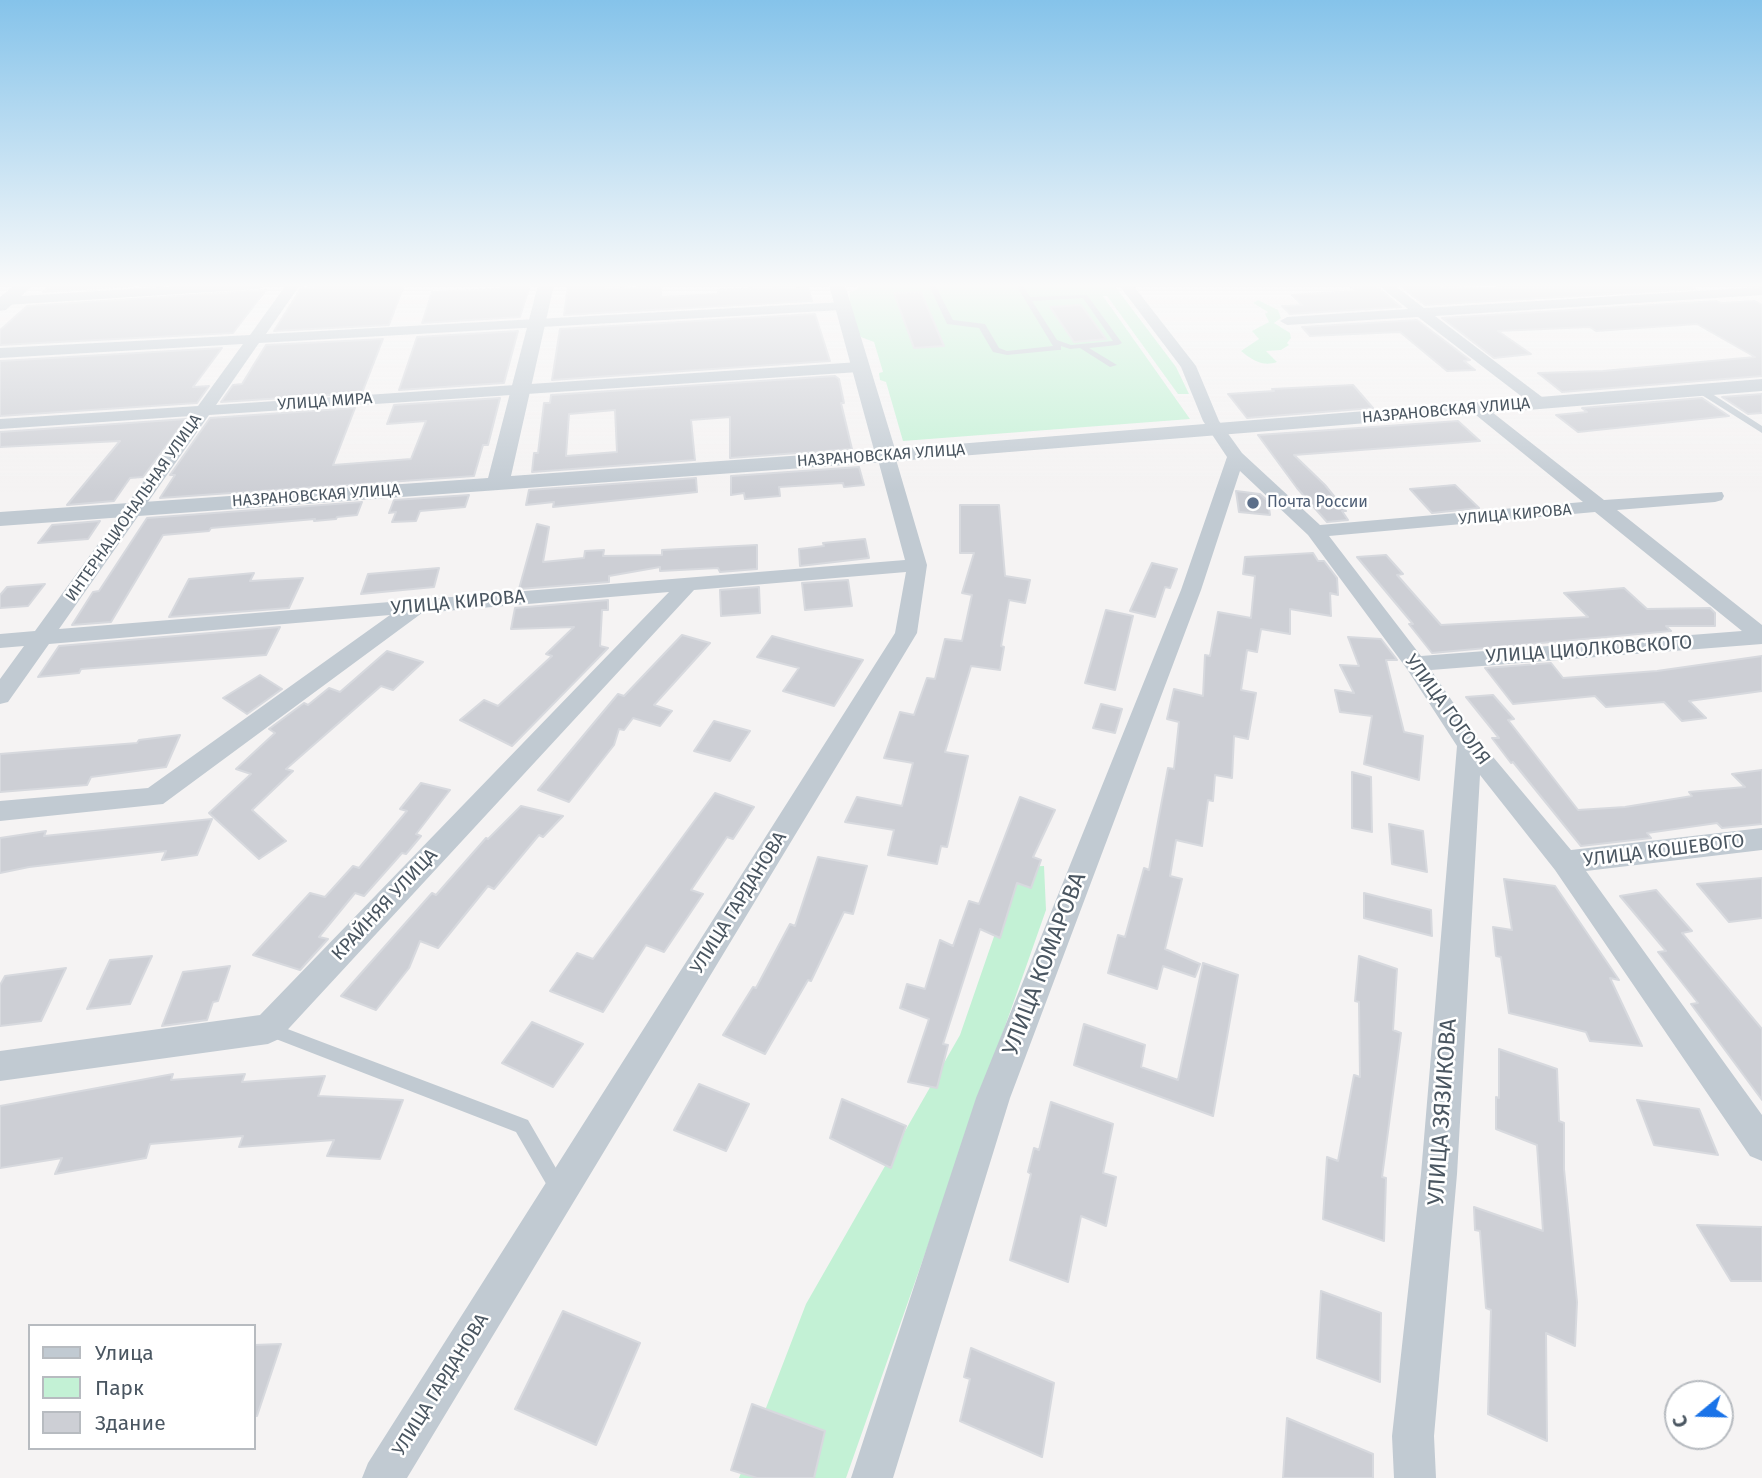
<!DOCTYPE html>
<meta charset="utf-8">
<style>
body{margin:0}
#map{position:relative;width:1762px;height:1478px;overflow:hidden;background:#f5f3f3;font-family:"Fira Sans",sans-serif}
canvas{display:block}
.legend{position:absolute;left:28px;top:1324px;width:228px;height:126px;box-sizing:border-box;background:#fff;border:2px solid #b7bbc0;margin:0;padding:9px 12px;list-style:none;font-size:21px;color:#4a5661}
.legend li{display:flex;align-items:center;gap:14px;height:35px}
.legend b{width:35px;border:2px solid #b7bbc0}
.north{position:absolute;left:1664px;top:1380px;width:70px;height:70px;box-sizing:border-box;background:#fff;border:2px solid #b7bbc0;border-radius:50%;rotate:251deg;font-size:19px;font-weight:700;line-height:28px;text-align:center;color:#4a5661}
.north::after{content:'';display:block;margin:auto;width:24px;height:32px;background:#1a73e8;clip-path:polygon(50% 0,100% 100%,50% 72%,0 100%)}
</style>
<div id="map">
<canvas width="1762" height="1478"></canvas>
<ul class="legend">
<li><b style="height:9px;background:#c1cad2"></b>Улица</li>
<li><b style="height:19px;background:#c3f1d5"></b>Парк</li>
<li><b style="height:19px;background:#cdcfd5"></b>Здание</li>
</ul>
<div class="north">С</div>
</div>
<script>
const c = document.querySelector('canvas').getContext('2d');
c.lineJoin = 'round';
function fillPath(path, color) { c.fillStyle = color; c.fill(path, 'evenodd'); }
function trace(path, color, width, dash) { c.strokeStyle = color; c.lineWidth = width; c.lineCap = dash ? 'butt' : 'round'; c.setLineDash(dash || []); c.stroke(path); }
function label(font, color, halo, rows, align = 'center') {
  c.font = font + ' "Fira Sans",sans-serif'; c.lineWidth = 5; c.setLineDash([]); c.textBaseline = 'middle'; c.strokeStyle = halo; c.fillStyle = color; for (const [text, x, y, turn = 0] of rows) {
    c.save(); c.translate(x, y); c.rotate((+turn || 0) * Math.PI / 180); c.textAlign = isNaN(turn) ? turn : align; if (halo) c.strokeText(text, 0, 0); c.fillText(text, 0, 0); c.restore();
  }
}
fillPath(new Path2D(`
 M857 285H1114L1176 367 1189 394H1178L1107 296H1103L1190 419 903 441 886 382 880 380 879 373 883 372 874 342 861 337C854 326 848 303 850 292L858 289Z
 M1258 300 1278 310 1281 318 1274 323 1290 333 1291 338 1287 343 1289 345 1281 350 1266 351 1277 362C1263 367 1252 360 1241 351L1259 339 1252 331 1269 322 1265 314 1268 312 1253 303Z
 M1044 866 1046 910 846 1478H739L806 1304 960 1035 1018 867Z`), '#c3f1d5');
const building = new Path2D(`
 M51 285H143L43 292Z
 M328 285H404L389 325 274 331 301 288Z
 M501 285H530L520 317 422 323 432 292 500 289Z
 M568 285H606L605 289 661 286V297L718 294V290L745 289 808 288 812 301 564 315Z
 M1399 285H1439L1443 288 1689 285 1695 289 1425 305Z
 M1376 286 1401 307 1290 314 1282 306 1302 305 1292 295 1355 291 1351 287Z
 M266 290 233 333 0 345V330L27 306Z
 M921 292 944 346 914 348 894 293Z
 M1716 301 1721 303 1755 301 1762 305V376L1562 392 1538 373 1603 371 1755 357 1697 324 1596 331 1590 327 1498 331 1531 354 1494 358 1442 318Z
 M1081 305 1106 339 1074 342 1050 307Z
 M815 314 830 361 552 380 560 329Z
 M1417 320 1470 360 1464 361 1475 370 1447 371 1400 332 1310 336 1302 327Z
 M518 331 504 383 399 390 417 337Z
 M383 339 362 393 221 402 233 385 242 384 266 345Z
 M222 348 193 387 209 386 197 403 0 416V361Z
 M835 376 839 379 844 403H841L852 449 730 458V417L691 420 695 460 532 472 534 453H538L544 403H550L551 395ZM615 410 617 452 566 456 569 414Z
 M1353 385 1373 408 1247 418 1228 394 1274 391 1272 389Z
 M1762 394V413L1748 414 1722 397Z
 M500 398 488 445H483L474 476 160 498 175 475H170L210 418 355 408 333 465 411 459 426 421 387 424 394 405Z
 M1702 398 1729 416 1578 432 1556 415 1587 412 1582 408Z
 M186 419 143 477 130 478 114 501 67 505 120 441 0 447V432Z
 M1458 421 1480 441 1294 455 1325 485 1346 511H1342L1348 520 1327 522 1297 488 1258 435Z
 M859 467 864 485 844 487 843 483 779 487 780 496 745 499 744 493 731 495V476Z
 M696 478 697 492 553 507 554 502 526 505 529 490Z
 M1455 485 1479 508 1432 513 1410 489Z
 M1236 491 1260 494 1268 501 1270 515 1239 512Z
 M469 495 465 507 420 511 416 521 392 522 396 512 389 513 394 500Z
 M362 502 357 515 337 517 336 519 314 521 315 519 211 528 209 531 163 535 111 622 72 625 93 592 99 591 147 518Z
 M960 505H999L1005 576 1030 580 1025 603 1009 600 1001 646 1004 647 1000 670 971 666 945 752 968 756 947 847 941 846 937 864 888 855 894 830 845 822 857 797 902 806 913 763 884 758 900 712 914 715 927 678 935 679 945 639 962 641 972 595 962 593 974 553H960Z
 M100 521 88 539 38 543 52 525Z
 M537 524 549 527 543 562 584 558 585 551 604 550 603 556 662 555V550L757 545V569L720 572 718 568 660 571V567L609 576V582L519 589Z
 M865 539 869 558 800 566 799 549 824 546 823 543Z
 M1313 553 1318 561H1324L1337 578 1338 595 1330 593 1331 616 1290 609V634L1261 629 1257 652 1247 650 1241 690 1256 693 1248 739 1234 736 1232 778 1215 775 1213 801 1208 800 1202 846 1176 840 1170 876 1182 879 1165 949 1200 964 1195 977 1163 966 1157 989 1108 973 1118 935 1125 937 1144 868 1149 870 1168 768 1174 769 1179 722 1167 719 1174 689 1203 696 1205 655 1210 656 1218 612 1251 618 1255 576 1243 574 1245 557Z
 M1386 555 1403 574 1397 575 1441 625 1588 617 1564 593 1624 588 1647 609 1710 608 1715 613V626H1666L1671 631 1432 653 1409 624H1413L1357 557Z
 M1152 563 1177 569 1170 588 1165 587 1155 617 1130 611Z
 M439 568 434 587 361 594 368 574Z
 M254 573 250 581 303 578 289 608 169 617 189 579Z
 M848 580 852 606 805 610 802 583Z
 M45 584 28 606 0 608V595L7 587Z
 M759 587 760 613 721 616 720 590Z
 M608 600V610H602L600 646 608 648 512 746 460 720 484 700 498 706 552 656 546 654 574 627 511 629 515 608Z
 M1106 610 1133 616 1115 690 1085 683Z
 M280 627 266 655 81 669 79 673 38 677 59 646Z
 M682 635 710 643 654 705 672 711 660 726 633 718 624 730 619 729 614 745 569 802 538 790 618 694 624 696Z
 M772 636 820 649 863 660 834 706 783 691 799 668 757 657Z
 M1348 637 1381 639 1395 657 1397 660H1386L1404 732 1423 736 1419 780 1364 764 1372 716 1340 712 1335 690 1354 693 1340 665 1359 666Z
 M387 651 423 662 393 690 381 686 286 769 293 771 252 810 286 841 259 859 209 813 251 774 236 769 275 733 269 729 304 703 308 705 329 688 340 692Z
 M1762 656V691L1689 701 1706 718 1682 721 1664 702 1606 707 1595 696 1513 704 1485 668 1551 663 1563 678 1657 671Z
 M260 675 282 689 247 714 223 698Z
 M1493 695 1514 719 1508 720 1578 810 1625 807 1692 796 1689 792 1745 787 1732 774 1762 770V824L1722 828 1717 823 1647 833 1651 838 1581 846 1513 762 1511 763 1492 738H1499L1466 697Z
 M1101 704 1122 709 1115 733 1093 728Z
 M714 721 750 731 730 761 694 751Z
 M180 735 166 767 91 777 87 785 0 792V754L137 743 139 740Z
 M1352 772 1371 777 1372 832 1352 828Z
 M421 783 450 790 416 834 421 836 406 854 402 853 364 896 355 893 319 937 328 939 300 970 253 955 310 893 325 897 353 866 359 868 407 811 400 809Z
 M715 793 754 807 733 839 727 837 691 890 703 894 664 952 646 945 603 1012 550 991 577 953 593 959Z
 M1020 797 1055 810 1033 857 1041 860 1031 888 1017 883 1000 938 980 929 943 1044 948 1045 937 1088 908 1082 929 1019 900 1008 907 984 925 989 940 940 953 946 969 901 979 904Z
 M521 806 563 816 543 837 539 835 494 889 488 886 438 948 420 941 409 968 376 1010 341 996 432 893 436 895 486 838 488 839Z
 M212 819 197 855 162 860 166 851 29 867 0 873V838L46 831 44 836Z
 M1389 824 1423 831 1427 872 1392 864Z
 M818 857 867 866 853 914 844 912 811 981 808 980 765 1054 723 1035 753 987 756 988 790 924 795 926Z
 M1762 878V918L1729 922 1697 884Z
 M1504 879 1555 886 1619 980 1610 978 1642 1046 1590 1041 1586 1032 1509 1013 1501 957 1496 956 1493 927 1512 930Z
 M1656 890 1692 931 1682 933 1762 1029V1100L1691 1004 1698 1003 1658 952 1666 951 1620 896Z
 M1364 893 1431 910 1432 936 1364 918Z
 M152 956 130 1004 87 1009 110 960Z
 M1359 956 1397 969 1393 1030 1401 1033 1382 1177 1386 1178 1384 1241 1323 1219 1327 1157 1338 1161 1354 1075 1360 1077 1359 1002 1355 1001Z
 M1203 963 1238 975 1213 1116 1074 1065 1084 1024 1145 1045 1141 1067 1178 1080Z
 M230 966 218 1001 213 1002 207 1020 162 1026 183 972Z
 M66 968 41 1021 0 1026V985L5 976Z
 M532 1022 583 1044 553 1087 502 1063Z
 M1499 1049 1557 1069 1559 1121 1564 1123V1169L1577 1302 1575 1346 1546 1333 1547 1441 1488 1414 1491 1310 1486 1308 1480 1231 1475 1230 1474 1207 1543 1231 1537 1145 1496 1129V1097L1499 1098Z
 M173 1074 171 1080 245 1074 242 1082 325 1076 318 1096 403 1100 380 1159 327 1156 334 1140 239 1147 243 1136 150 1144 146 1158 55 1174 62 1158 0 1168V1106Z
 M699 1084 749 1104 726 1151 674 1130Z
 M842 1099 906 1126 891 1168 830 1138Z
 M1637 1100 1699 1109 1718 1155 1654 1145Z
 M1051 1102 1113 1124 1103 1173 1116 1177 1106 1226 1081 1216 1068 1282 1010 1260 1031 1174 1028 1172 1034 1148 1039 1150Z
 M1697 1225 1762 1227V1281H1731Z
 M1321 1291 1381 1313 1380 1382 1317 1358Z
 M563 1311 640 1343 596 1445 515 1409Z
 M281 1344 257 1416H254V1345Z
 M971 1348 1054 1383 1042 1457 960 1421 970 1379 964 1377Z
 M752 1404 825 1431 814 1478H757L731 1470Z
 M1287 1418 1373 1454V1478H1283Z`);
fillPath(building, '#cdcfd5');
trace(building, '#d7d9de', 2);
fillPath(new Path2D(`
 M929 285H935L953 320 985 324 999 348 1007 351 1053 346 1016 285H1023L1030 297 1087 295 1122 343 1118 345 1089 348 1117 365 1110 367 1080 348 1070 349 1061 346V350H1058L1007 355 993 352 979 328 947 324ZM1083 298 1113 341 1071 345 1057 340 1032 301Z
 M1697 388H1703L1762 426V433L1697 392Z
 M269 1022 528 1120 564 1182 567 1188 564 1194 558 1197 552 1194 516 1132 263 1034 261 1029 263 1024Z`), '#c1cad2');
fillPath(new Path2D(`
 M190 285H265L258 289 6 305 0 302 1 298 6 297Z
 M286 285H300L266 334 842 302 849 306 842 310 259 343 216 405 859 362 867 367 859 372 209 415 59 629 905 560 877 456 886 451 895 456 927 565 917 633 407 1478H362L368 1463 895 633 906 572 694 590 279 1039 268 1044 0 1081V1051L260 1015 669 592 422 613 163 804 0 821V801L148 788 390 615 49 644 8 702 0 704V679L24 646 0 648V634L35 631 191 416 0 429V419L198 406 243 344 0 358V348L250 335Z
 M1119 285H1133L1196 366 1219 421 1242 453 1320 525 1583 502 1471 411 1469 408 1471 405H1483L1604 500 1722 492 1724 496 1722 500 1715 502 1617 510 1762 625V644L1431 670 1478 739 1571 850 1762 828V850L1586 871 1762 1115V1161L1750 1156 1555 870 1480 775 1457 1174 1434 1436 1436 1478H1394L1392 1436 1421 1174 1457 746 1407 669 1308 535 1240 471 1201 590 1010 1098 893 1478H851L976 1098 1181 590 1227 457 1203 421 1181 367ZM1595 512 1742 631 1421 656 1329 536Z
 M1378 285H1394L1424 308 1762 287V295L1435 316 1546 400 1548 403 1546 406H1534L1418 317 1287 325 1280 321 1287 317 1408 309Z`), '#c1cad2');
fillPath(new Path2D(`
 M15 285H33L6 310 0 311V297Z
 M538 285H554L511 476 874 450 829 285H845L895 449 1762 379V391L886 462 0 526V512L488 478Z`), '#c1cad2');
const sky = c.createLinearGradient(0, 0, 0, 492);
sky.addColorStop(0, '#85c3ea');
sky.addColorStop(0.58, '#fafafa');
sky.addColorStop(1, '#fafafa00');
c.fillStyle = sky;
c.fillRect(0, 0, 1762, 492);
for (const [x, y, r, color] of [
 [1253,503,7,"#5c6f8a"]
]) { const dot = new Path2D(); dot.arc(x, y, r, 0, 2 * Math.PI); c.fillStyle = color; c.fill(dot); trace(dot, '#fff', 2.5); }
label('16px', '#4a5661', '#fff', [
 ["УЛИЦА МИРА",325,402,-4],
 ["НАЗРАНОВСКАЯ УЛИЦА",1446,411,-5],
 ["НАЗРАНОВСКАЯ УЛИЦА",881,456,-4],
 ["НАЗРАНОВСКАЯ УЛИЦА",316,496,-4],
 ["ИНТЕРНАЦИОНАЛЬНАЯ УЛИЦА",134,508,-55],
 ["УЛИЦА КИРОВА",1515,515,-5]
]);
label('16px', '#4e5e75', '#fff', [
 ["Почта России",1267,503]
], 'left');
label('19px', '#4a5661', '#fff', [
 ["УЛИЦА КИРОВА",458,603,-5],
 ["УЛИЦА ЦИОЛКОВСКОГО",1589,650,-4],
 ["УЛИЦА ГОГОЛЯ",1447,710,54],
 ["УЛИЦА КОШЕВОГО",1664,851,-7],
 ["УЛИЦА ГАРДАНОВА",739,903,-58],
 ["КРАЙНЯЯ УЛИЦА",385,905,-47],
 ["УЛИЦА ГАРДАНОВА",441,1385,-58]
]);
label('23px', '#4a5661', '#fff', [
 ["УЛИЦА КОМАРОВА",1045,964,-69],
 ["УЛИЦА ЗЯЗИКОВА",1443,1112,-86]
]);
</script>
